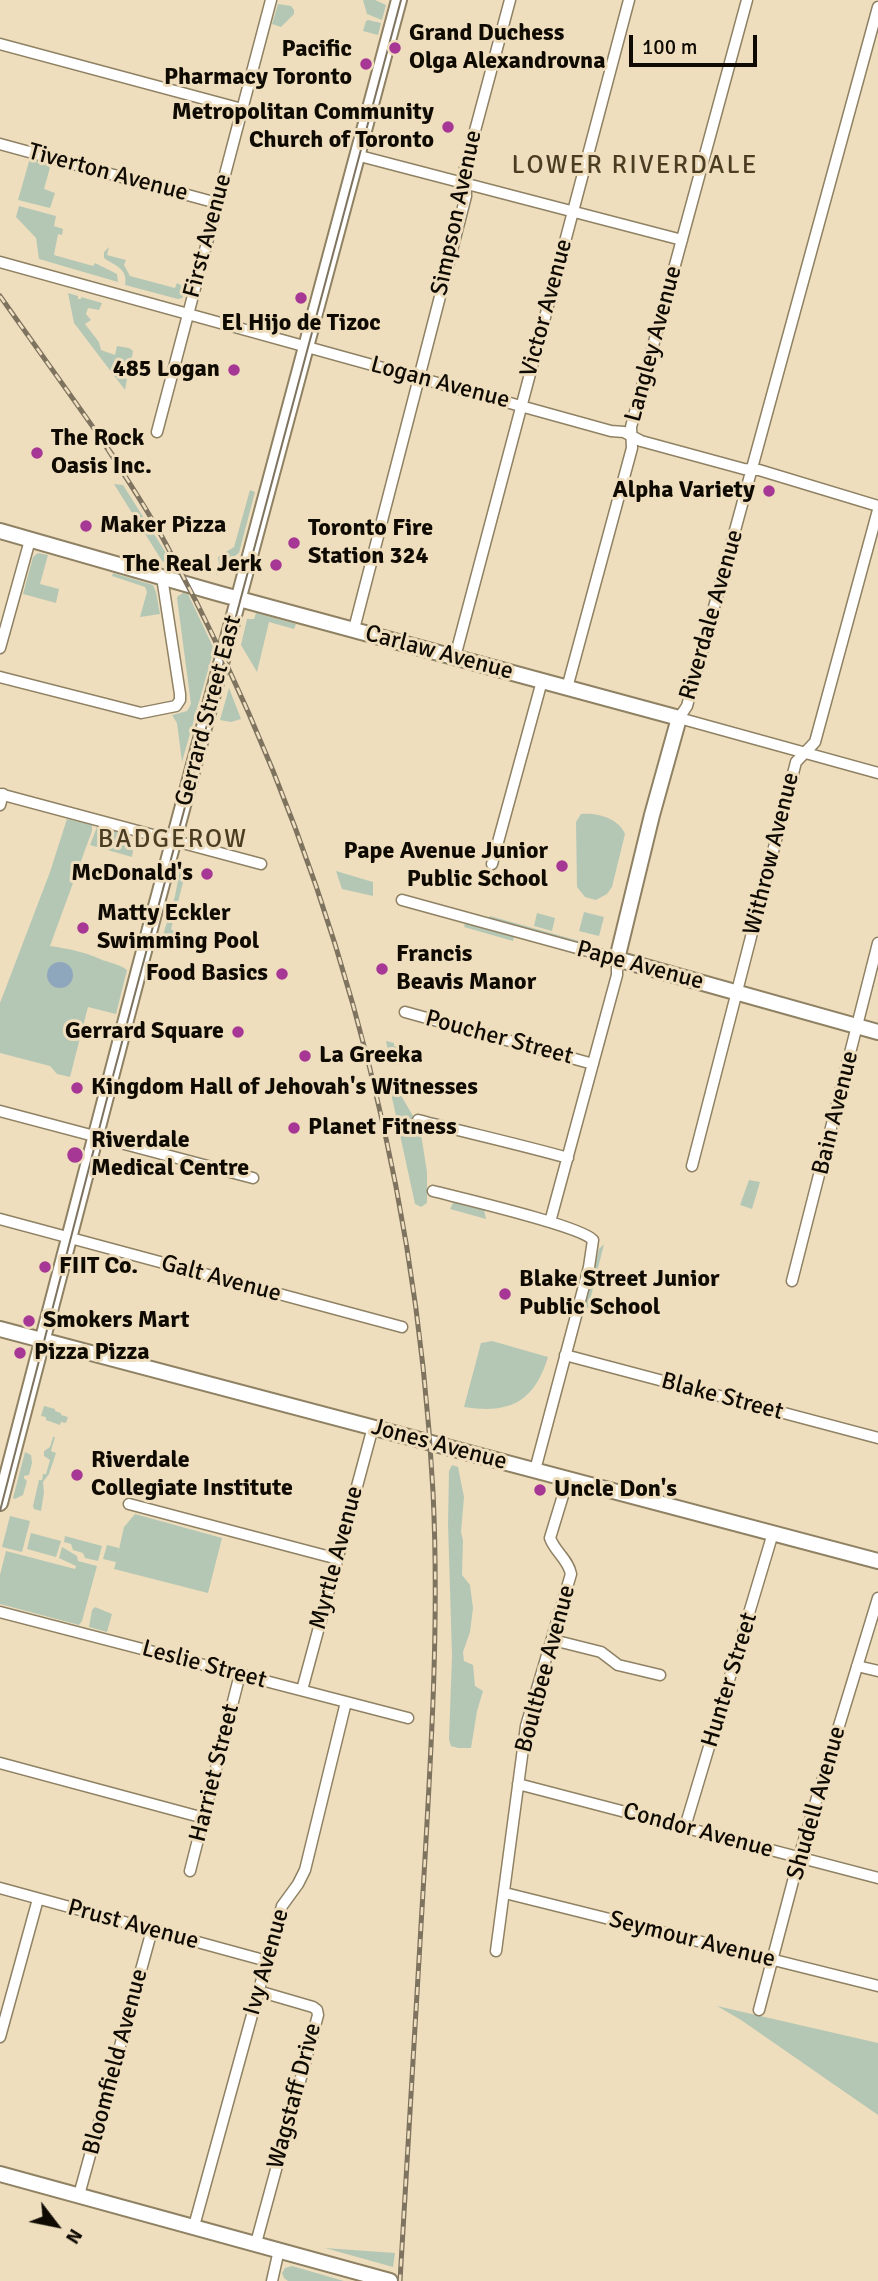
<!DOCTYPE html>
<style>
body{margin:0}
#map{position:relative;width:878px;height:2281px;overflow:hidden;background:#eedebe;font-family:Signika,sans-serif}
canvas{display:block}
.north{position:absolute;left:21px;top:2190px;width:70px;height:70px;-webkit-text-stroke:5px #eedebe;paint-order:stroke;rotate:122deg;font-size:19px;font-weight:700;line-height:28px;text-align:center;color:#100b02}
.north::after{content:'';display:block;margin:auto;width:24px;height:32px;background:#100b02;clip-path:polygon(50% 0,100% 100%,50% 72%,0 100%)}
.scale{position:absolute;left:629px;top:35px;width:128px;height:32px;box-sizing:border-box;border:4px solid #100b02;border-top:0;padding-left:9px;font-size:21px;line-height:24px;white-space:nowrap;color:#100b02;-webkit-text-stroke:5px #eedebe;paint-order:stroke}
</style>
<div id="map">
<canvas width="878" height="2281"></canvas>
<div class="north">N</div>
<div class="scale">100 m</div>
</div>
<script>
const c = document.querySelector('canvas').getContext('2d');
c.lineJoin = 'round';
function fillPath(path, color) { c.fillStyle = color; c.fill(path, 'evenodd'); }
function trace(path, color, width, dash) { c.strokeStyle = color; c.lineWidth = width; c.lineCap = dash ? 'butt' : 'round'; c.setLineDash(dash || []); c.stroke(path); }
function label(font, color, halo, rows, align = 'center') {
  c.font = font + ' Signika,sans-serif'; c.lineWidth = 6; c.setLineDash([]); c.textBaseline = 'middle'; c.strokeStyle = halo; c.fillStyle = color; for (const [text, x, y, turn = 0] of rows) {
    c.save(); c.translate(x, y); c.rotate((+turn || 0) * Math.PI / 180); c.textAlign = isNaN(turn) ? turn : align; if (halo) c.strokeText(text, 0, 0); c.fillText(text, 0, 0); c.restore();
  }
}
fillPath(new Path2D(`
 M363 0H375L386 5 382 20 367 14Z
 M278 4 291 6 294 10V14L281 27 272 24Z
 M368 20 381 23 378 35 363 31 366 21Z
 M30 158 51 164 44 189 55 193 50 208 18 200Z
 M19 206 56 216 54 226 63 229 62 235 58 234 54 255 93 266 95 263 117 274 118 282 39 259 36 238 16 217Z
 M109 247 107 255 126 260 124 265 130 276 175 288 177 283 187 289 182 298 178 299 125 285C128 268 115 266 104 258V252Z
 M68 293 78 296V299H81V297L102 303 99 310 88 308 86 314 91 320 85 324 99 342 101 350 115 355 117 346 129 348 133 351 131 364 118 361 123 367 120 377 127 379 125 390 74 323Z
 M114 484 123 485 173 564 162 561Z
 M250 490 255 492 239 553 232 558 229 568 218 572 216 577 219 564 218 557 234 547Z
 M38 553 48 555 40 584 59 589 56 603 23 594 33 557Z
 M113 573 153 585 156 592 160 614 140 617 147 592 145 587 112 576Z
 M183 593 188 594 214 649 182 762 177 723 172 715 187 711 191 704 177 598 178 596Z
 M256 613 296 624 294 629 269 622 257 672 241 645 247 619H254Z
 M229 688 241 719 231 722 220 720Z
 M581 814C596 812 619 818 625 834L612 887 607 894 596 900 585 897 577 887 576 822Z
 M67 819 92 825V831L50 946C69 949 82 951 100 959 110 963 119 964 127 970L116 1014 88 1007 70 1077 57 1074 50 1066 0 1053V1003L50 872Z
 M97 827 119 832 133 851 132 857 90 845Z
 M181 864 188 874 185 875 171 929 179 935 199 940 200 943 197 944 163 935 175 896Z
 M336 871 373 882V896L342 889Z
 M584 912 604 917 599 936 579 931Z
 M537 913 555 918 552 931 534 926Z
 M490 916 597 946V948L489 919Z
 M465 923 514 937 513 941 464 927Z
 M386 1041 394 1043V1046L409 1050 406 1063 400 1065 391 1063Z
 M393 1089 399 1092 420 1128 427 1172V1203L421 1207 415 1204 391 1093Z
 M749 1180 760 1182 752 1209 740 1205Z
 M456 1202 484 1210 486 1219 450 1209 453 1203Z
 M604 1244 588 1308 584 1307 599 1249Z
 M492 1341 548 1357C534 1403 509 1414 464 1407L481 1343Z
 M44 1406 55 1409V1411L61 1413V1415L68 1417 66 1423 61 1422 60 1425 46 1420V1417L41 1416Z
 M53 1437H55L51 1451 56 1453 49 1474 43 1482 44 1493 41 1511 34 1509 33 1506 39 1480H42L43 1474H46L50 1460 44 1456V1451L50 1447Z
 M25 1452 31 1455 32 1463 29 1475 24 1476V1478L27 1481 23 1495 15 1499 13 1498Z
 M452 1465 458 1467 464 1497 461 1532 463 1540 462 1575 470 1585 473 1608 470 1632 463 1652 464 1661 473 1665 475 1686 483 1691 477 1711 471 1748H458L451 1746 449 1740 452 1656 448 1523 449 1471Z
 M135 1514 222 1538 208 1593 114 1569 116 1562 103 1559 107 1545 119 1548 117 1558 124 1527Z
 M10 1516 30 1521 22 1552 2 1547Z
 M31 1533 61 1541 56 1557 27 1549Z
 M65 1536 102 1546 98 1561 85 1558 83 1553 73 1550 71 1544 64 1542Z
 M62 1547 77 1556 78 1561 97 1566 82 1621 79 1625 0 1604V1575L6 1551 75 1569 76 1566 59 1558Z
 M95 1607 112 1614 107 1632 89 1627 92 1610Z
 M717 2006 878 2043V2115L741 2020Z
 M325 2248 395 2253 393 2267Z
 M292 2266 344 2281H288L284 2278 282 2273 285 2268Z`), '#b4c7b5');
fillPath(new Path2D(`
 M47 975a13 13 0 1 1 26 0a13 13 0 1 1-26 0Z`), '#8fa7bc');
const street = new Path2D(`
 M878 7 687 706 679 718 878 773
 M0 44 242 109
 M0 144 217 203
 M356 155 682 240
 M0 262 611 431 624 432 641 441 744 469 759 470 878 506
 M157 432 271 0
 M354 629 466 196 465 168 510 0
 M0 648 30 540
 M455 657 629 0
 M0 677 141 713 176 706 180 700V694L162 577
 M567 688 632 448 631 427 747 0
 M0 794 261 864
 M0 805 3 794
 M492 864 542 681
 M402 900 617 959V975L550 1222
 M405 1012 593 1064
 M0 1111 253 1178
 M418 1120C468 1133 518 1144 568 1158
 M692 1166 796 762 815 742 878 510
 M433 1191C460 1198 581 1226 593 1240L589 1267 535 1470
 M0 1219 402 1327
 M792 1281 878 943
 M565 1355 878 1438
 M129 1504 338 1559
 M0 1612 408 1718
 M553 1640 601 1652 618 1665 660 1675
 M857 1666 878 1671
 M302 1690 373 1427
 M0 1763 204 1818
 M518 1784 878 1878
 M685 1827 773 1533
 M190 1871 240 1674
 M0 1888 267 1961
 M505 1893 878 1986
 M496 1951 526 1726 571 1574C568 1559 555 1552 550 1538L568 1479
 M759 2010 802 1847 878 1598
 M0 2037 38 1899
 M79 2195 152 1930
 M194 2226 282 1906 298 1884 305 1870 346 1702
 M256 2243 318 2015 317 2010 313 2007 258 1991
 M272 2281 279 2250`);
const secondary = new Path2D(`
 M0 531 217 593 679 718 652 815 617 959 878 1032
 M0 1329 878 1561
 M0 1503 140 966 399 0
 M0 2174 390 2281`);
trace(street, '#8f8163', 13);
trace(secondary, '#8f8163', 18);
trace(street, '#fff', 10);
trace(secondary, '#fff', 14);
trace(new Path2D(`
 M0 1511 110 1087 401 0`), '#7e735f', 2);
const rail = new Path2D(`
 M0 296C40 353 81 409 120 466L96 431C120 469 146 506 167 546 325 838 416 1161 433 1492 439 1614 432 1737 425 1858 417 1999 408 2140 400 2281`);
trace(rail, '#7e735f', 5);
trace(rail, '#eedebe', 2.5, [8]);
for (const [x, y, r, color] of [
 [395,48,7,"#a73794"],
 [366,64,7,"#a73794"],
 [448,127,7,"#a73794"],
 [301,298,7,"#a73794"],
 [234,370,7,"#a73794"],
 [37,453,7,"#a73794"],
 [769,491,7,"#a73794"],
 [86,526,7,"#a73794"],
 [294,543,7,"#a73794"],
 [276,565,7,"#a73794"],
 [562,866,7,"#a73794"],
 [207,874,7,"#a73794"],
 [83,928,7,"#a73794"],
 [382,969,7,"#a73794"],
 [282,974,7,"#a73794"],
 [238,1032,7,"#a73794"],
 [305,1056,7,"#a73794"],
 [77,1088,7,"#a73794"],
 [294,1128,7,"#a73794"],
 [75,1155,9,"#a73794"],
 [45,1267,7,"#a73794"],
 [505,1294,7,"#a73794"],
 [29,1321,7,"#a73794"],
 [20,1353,7,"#a73794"],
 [77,1475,7,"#a73794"],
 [540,1490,7,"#a73794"]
]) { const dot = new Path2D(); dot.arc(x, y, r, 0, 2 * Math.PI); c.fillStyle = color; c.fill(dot); trace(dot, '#eedebe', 2.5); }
label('bold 24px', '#100b02', '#eedebe', [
 ["Grand Duchess",409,34],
 ["Olga Alexandrovna",409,62],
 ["Pacific",352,50,"right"],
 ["Pharmacy Toronto",352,78,"right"],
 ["Metropolitan Community",434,113,"right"],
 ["Church of Toronto",434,141,"right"],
 ["El Hijo de Tizoc",301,324,"center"],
 ["485 Logan",220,370,"right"],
 ["The Rock",51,439],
 ["Oasis Inc.",51,467],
 ["Alpha Variety",755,491,"right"],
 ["Maker Pizza",100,526],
 ["Toronto Fire",308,529],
 ["Station 324",308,557],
 ["The Real Jerk",262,565,"right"],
 ["Pape Avenue Junior",548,852,"right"],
 ["Public School",548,880,"right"],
 ["McDonald's",193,874,"right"],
 ["Matty Eckler",97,914],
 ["Swimming Pool",97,942],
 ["Francis",396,955],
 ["Beavis Manor",396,983],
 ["Food Basics",268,974,"right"],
 ["Gerrard Square",224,1032,"right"],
 ["La Greeka",319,1056],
 ["Kingdom Hall of Jehovah's Witnesses",91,1088],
 ["Planet Fitness",308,1128],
 ["Riverdale",91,1141],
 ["Medical Centre",91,1169],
 ["FIIT Co.",59,1267],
 ["Blake Street Junior",519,1280],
 ["Public School",519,1308],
 ["Smokers Mart",43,1321],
 ["Pizza Pizza",34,1353],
 ["Riverdale",91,1461],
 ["Collegiate Institute",91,1489],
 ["Uncle Don's",554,1490]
], 'left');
label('24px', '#100b02', '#eedebe', [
 ["Tiverton Avenue",108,173,15],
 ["Simpson Avenue",457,213,-78],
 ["First Avenue",208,236,-75],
 ["Victor Avenue",547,308,-75],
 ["Langley Avenue",654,344,-75],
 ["Logan Avenue",440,383,15],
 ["Riverdale Avenue",712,615,-74],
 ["Carlaw Avenue",439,653,15],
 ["Gerrard Street East",209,711,-75],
 ["Withrow Avenue",772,854,-76],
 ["Pape Avenue",640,966,15],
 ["Poucher Street",499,1038,15],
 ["Bain Avenue",836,1113,-76],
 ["Galt Avenue",221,1279,15],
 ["Blake Street",722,1397,15],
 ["Jones Avenue",439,1445,15],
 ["Myrtle Avenue",337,1558,-75],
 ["Leslie Street",204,1665,15],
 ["Boultbee Avenue",546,1669,-75],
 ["Hunter Street",730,1680,-73],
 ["Harriet Street",215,1773,-76],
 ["Shudell Avenue",817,1803,-74],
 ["Condor Avenue",698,1831,15],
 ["Prust Avenue",133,1925,15],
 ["Seymour Avenue",692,1940,14],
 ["Ivy Avenue",267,1962,-74],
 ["Bloomfield Avenue",116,2062,-75],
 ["Wagstaff Drive",295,2096,-75]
]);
c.letterSpacing = '2px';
label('26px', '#4b3d22', '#eedebe', [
 ["LOWER RIVERDALE",635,166],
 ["BADGEROW",173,840]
]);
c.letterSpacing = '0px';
</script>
